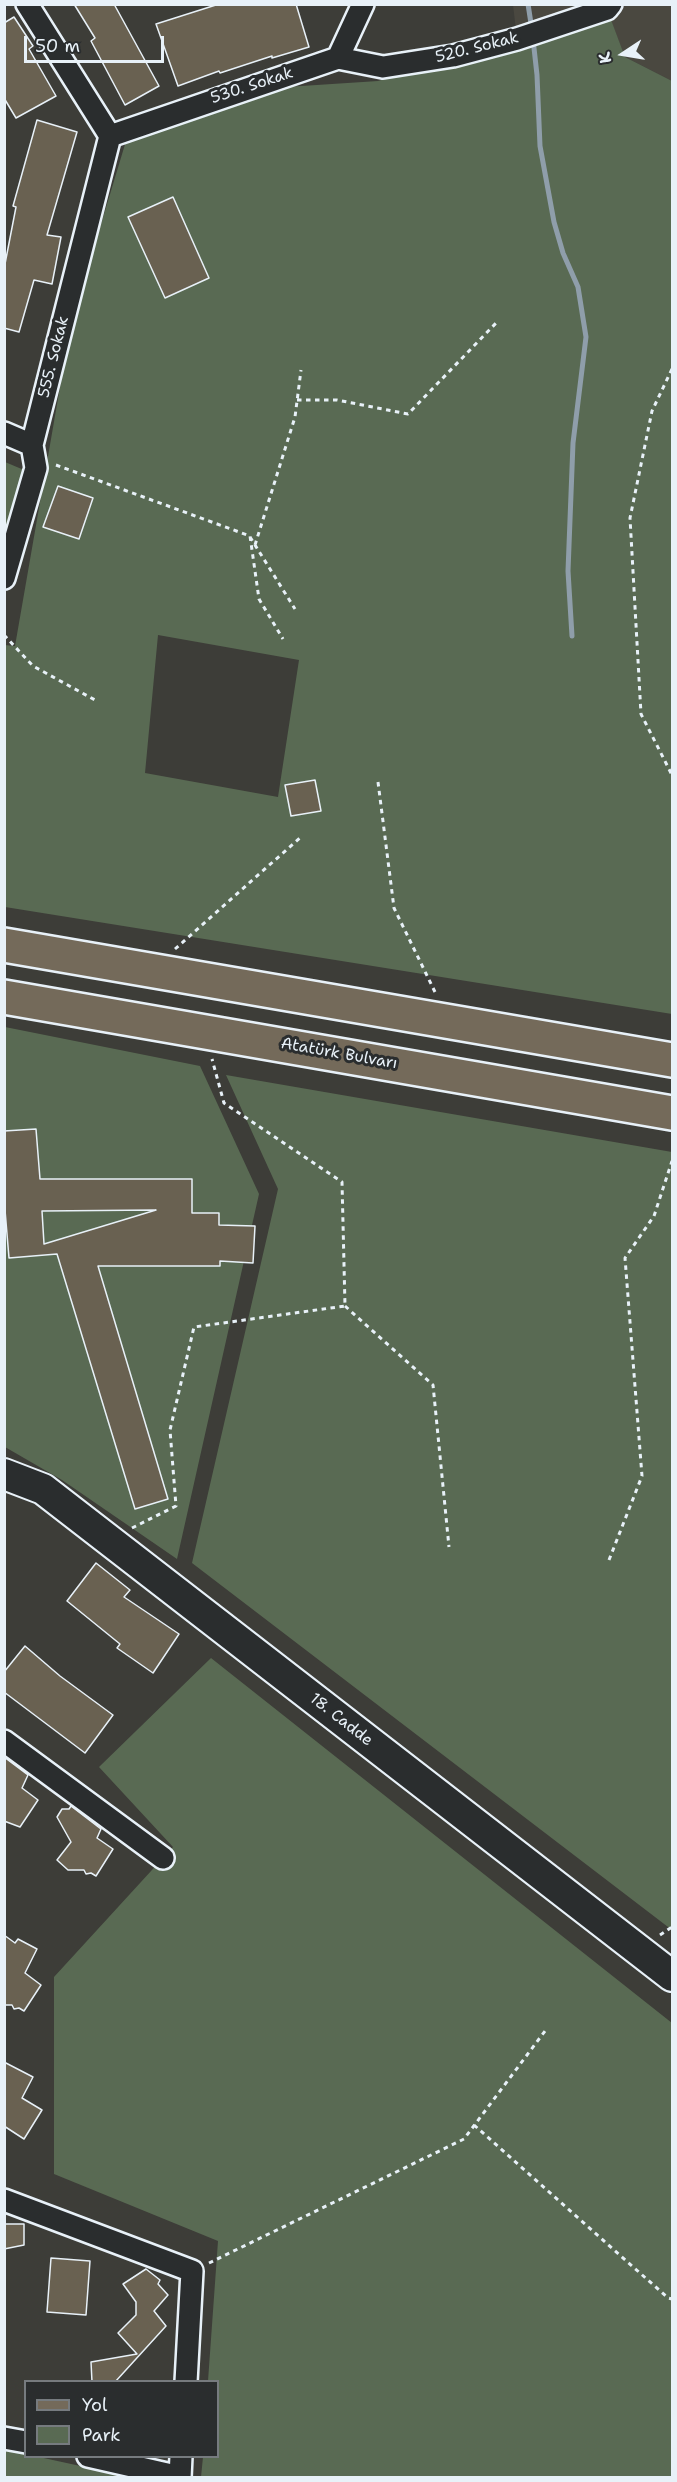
<!DOCTYPE html>
<meta charset="utf-8">
<style>
body{margin:0}
#map{position:relative;width:677px;height:2482px;overflow:hidden;background:#3d3d38;font-family:"Shantell Sans",sans-serif}
canvas{display:block}
.frame{position:absolute;inset:0;border:6px solid #e8f1f8;pointer-events:none}
.legend{position:absolute;left:24px;top:2380px;width:195px;height:78px;box-sizing:border-box;background:#2a2d2e;border:2px solid #767b7f;margin:0;padding:8px 10px;list-style:none;font-size:18px;color:#e8f1f8}
.legend li{display:flex;align-items:center;gap:12px;height:30px}
.legend b{width:30px;border:2px solid #767b7f}
.north{position:absolute;left:593px;top:24px;width:60px;height:60px;-webkit-text-stroke:4px #2a2d2e;paint-order:stroke;rotate:258deg;font-size:16px;font-weight:700;line-height:24px;text-align:center;color:#e8f1f8}
.north::after{content:'';display:block;margin:auto;width:21px;height:27px;background:#e8f1f8;clip-path:polygon(50% 0,100% 100%,50% 72%,0 100%)}
.scale{position:absolute;left:24px;top:36px;width:140px;height:27px;box-sizing:border-box;border:3px solid #e8f1f8;border-top:0;padding-left:8px;font-size:18px;line-height:21px;white-space:nowrap;color:#e8f1f8;-webkit-text-stroke:4px #2a2d2e;paint-order:stroke}
</style>
<div id="map">
<canvas width="677" height="2482"></canvas>
<div class="frame"></div>
<ul class="legend">
<li><b style="height:8px;background:#746a5a"></b>Yol</li>
<li><b style="height:16px;background:#596a53"></b>Park</li>
</ul>
<div class="north">K</div>
<div class="scale">50 m</div>
</div>
<script>
const c = document.querySelector('canvas').getContext('2d');
c.lineJoin = 'round';
function fillPath(path, color) { c.fillStyle = color; c.fill(path, 'evenodd'); }
function trace(path, color, width, dash) { c.strokeStyle = color; c.lineWidth = width; c.lineCap = dash ? 'butt' : 'round'; c.setLineDash(dash || []); c.stroke(path); }
function label(font, color, halo, rows, align = 'center') {
  c.font = font + ' "Shantell Sans",sans-serif'; c.lineWidth = 6; c.setLineDash([]); c.textBaseline = 'middle'; c.strokeStyle = halo; c.fillStyle = color; for (const [text, x, y, turn = 0] of rows) {
    c.save(); c.translate(x, y); c.rotate((+turn || 0) * Math.PI / 180); c.textAlign = isNaN(turn) ? turn : align; if (halo) c.strokeText(text, 0, 0); c.fillText(text, 0, 0); c.restore();
  }
}
fillPath(new Path2D(`
 M513 5H672V81L625 57 607 10 517 39Z`), '#4a4840');
fillPath(new Path2D(`
 M607 9 625 57 672 81V1014L5 907 4 645 15 646 71 324 126 141 286 87 378 81ZM158 635 299 660 278 797 145 773Z
 M5 462 24 470 5 535Z
 M5 1027 200 1066 259 1194 177 1559 62 1480 5 1447Z
 M226 1075 672 1152V1930L192 1563 278 1189Z
 M211 1658 672 2023V2477H201L203 2457 218 2456V2382L208 2381 218 2241 54 2174V1977L173 1847 99 1767Z
 M4 2449 25 2453 26 2456 39 2457 131 2477H5Z`), '#596a53');
trace(new Path2D(`
 M528 4 532 30
 M533 39 537 75 540 146 554 222 563 253 578 287 586 337 573 443 568 571 572 636`), '#8f9eaa', 5);
const building = new Path2D(`
 M74 4H114L159 86 125 105 91 41 95 38Z
 M219 4H296L309 47 272 58V56L220 73 219 71 178 86 156 24Z
 M14 17 33 46 29 49 56 96 16 118 4 98V23Z
 M37 120 77 132 47 235 61 237 52 284 34 280 19 332 4 328V269L16 207 13 206Z
 M173 197 209 278 165 298 128 217Z
 M58 486 93 498 79 539 43 527Z
 M315 780 321 811 291 816 285 785Z
 M36 1129 40 1179H192V1213H219V1225L255 1226 253 1263 220 1261V1266H98L168 1499 135 1509 57 1254 9 1258 4 1198V1131ZM156 1210 44 1244 42 1211Z
 M96 1563 130 1590 124 1597 179 1634 153 1673 117 1648 120 1644 67 1601Z
 M25 1646 60 1676 113 1715 85 1753 4 1692V1672Z
 M4 1757 28 1775 22 1788 38 1800 20 1827 4 1821Z
 M71 1806 101 1829 97 1838 113 1849 96 1876 91 1873 86 1874 84 1870H68L57 1860 71 1842 57 1817 62 1809H69Z
 M4 1935 15 1943 18 1939 37 1949 25 1973 41 1985 24 2011 19 2008 14 2009 12 2005H4Z
 M4 2062 33 2077 22 2098 42 2110 24 2139 4 2126Z
 M4 2224H24V2245L4 2249Z
 M51 2258 90 2261 86 2315 47 2312Z
 M146 2269 160 2280 158 2284 168 2295 154 2311 166 2326 115 2382H92L91 2362 137 2354 118 2333 136 2315V2302L123 2284Z`);
fillPath(building, '#696151');
trace(building, '#e8f1f8', 1.5);
const street = new Path2D(`
 M27 4 110 136
 M338 58 383 67 453 56 517 39 607 9 611 4
 M110 136 338 58 363 4
 M4 433 32 445
 M4 578 36 468 32 445 110 136
 M4 1741 163 1858
 M4 2200 192 2271 186 2382
 M4 2438 26 2442
 M88 2456 180 2477
 M180 2478 181 2456`);
const secondary = new Path2D(`
 M4 1474 43 1489 672 1976`);
const primary = new Path2D(`
 M4 945 672 1060
 M4 997 672 1113`);
trace(street, '#e8f1f8', 26);
trace(secondary, '#e8f1f8', 34);
trace(primary, '#e8f1f8', 38);
trace(new Path2D(`
 M672 369 652 411 630 518 641 714 672 775
 M297 400H337L408 414 498 321
 M56 465 250 536 259 599 283 639
 M250 537 295 609
 M255 545 295 417 301 370
 M4 635 33 666 95 700
 M378 782 394 908 435 992
 M175 949 302 836
 M345 1306 433 1385 449 1547
 M132 1528 176 1506 170 1430 194 1327 345 1306 342 1182 224 1103 212 1059
 M609 1560 642 1476 625 1258 654 1216 672 1161
 M660 1935 672 1927
 M474 2125 668 2298 672 2299
 M209 2263 464 2139 545 2031`), '#e8f1f8', 3, [4.5, 4.5]);
trace(street, '#2a2d2e', 21);
trace(secondary, '#2a2d2e', 30);
trace(primary, '#746a5a', 33);
label('16px', '#e8f1f8', '#2a2d2e', [
 ["520. Sokak",477,48,-14],
 ["530. Sokak",252,86,-18],
 ["555. Sokak",54,357,-76],
 ["Atatürk Bulvarı",339,1054,10],
 ["18. Cadde",341,1720,38]
]);
</script>
